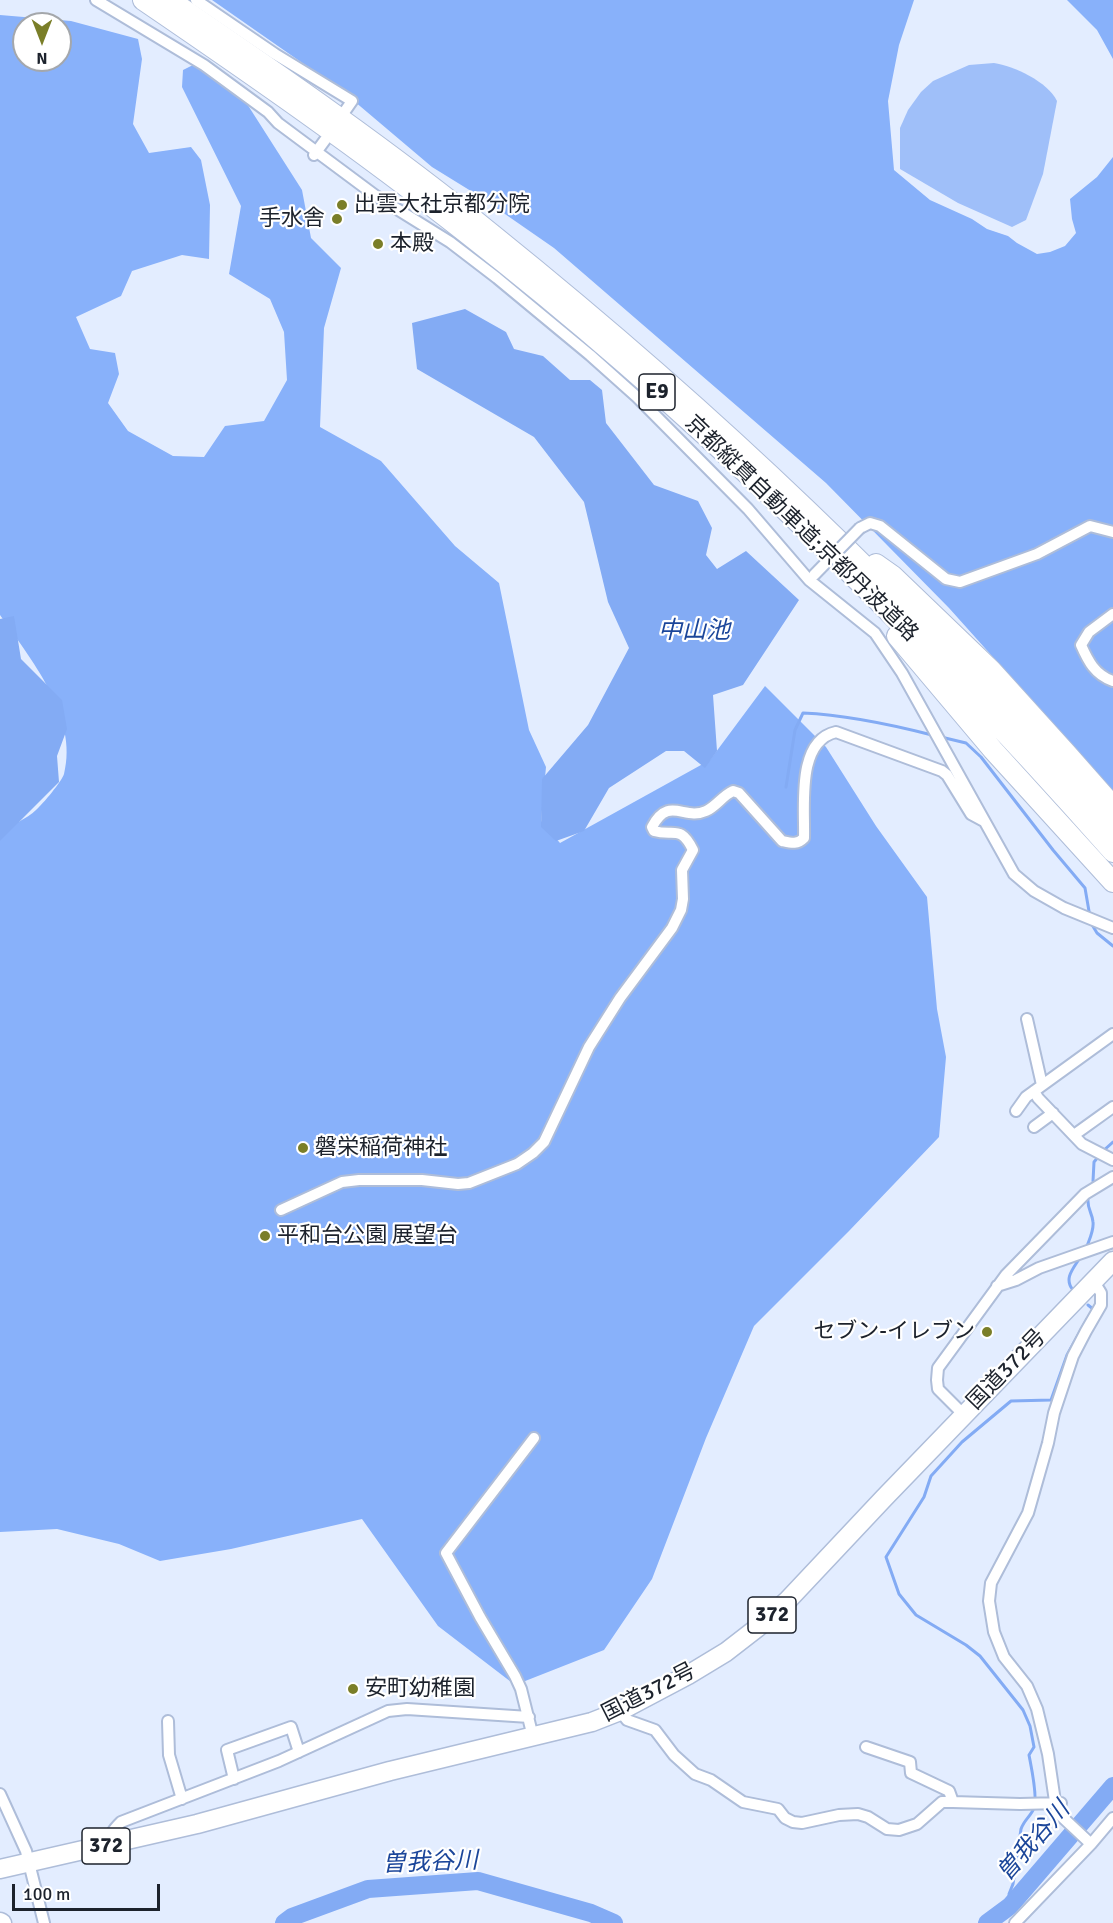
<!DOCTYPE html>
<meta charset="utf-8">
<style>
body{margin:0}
#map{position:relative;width:1113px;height:1923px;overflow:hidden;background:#e3edff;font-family:Signika,sans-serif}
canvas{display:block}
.north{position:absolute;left:12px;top:12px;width:60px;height:60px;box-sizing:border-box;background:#fff;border:2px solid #a4a7ab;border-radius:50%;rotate:180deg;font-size:16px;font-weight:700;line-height:24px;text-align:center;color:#1c222c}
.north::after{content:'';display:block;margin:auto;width:21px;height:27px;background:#7a7e28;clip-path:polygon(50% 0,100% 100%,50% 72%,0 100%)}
.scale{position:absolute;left:12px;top:1884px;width:148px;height:27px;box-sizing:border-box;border:3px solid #1c222c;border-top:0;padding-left:8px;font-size:18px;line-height:21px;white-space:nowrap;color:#1c222c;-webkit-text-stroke:4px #fff;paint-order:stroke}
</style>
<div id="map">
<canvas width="1113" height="1923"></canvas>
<div class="north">N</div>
<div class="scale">100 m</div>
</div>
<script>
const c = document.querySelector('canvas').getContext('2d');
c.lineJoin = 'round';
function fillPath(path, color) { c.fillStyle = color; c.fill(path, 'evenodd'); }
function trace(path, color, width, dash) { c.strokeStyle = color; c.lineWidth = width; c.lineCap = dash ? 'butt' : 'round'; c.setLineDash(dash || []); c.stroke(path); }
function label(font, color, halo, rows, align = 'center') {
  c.font = font + ' Signika,"Noto Sans JP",sans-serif'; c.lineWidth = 4.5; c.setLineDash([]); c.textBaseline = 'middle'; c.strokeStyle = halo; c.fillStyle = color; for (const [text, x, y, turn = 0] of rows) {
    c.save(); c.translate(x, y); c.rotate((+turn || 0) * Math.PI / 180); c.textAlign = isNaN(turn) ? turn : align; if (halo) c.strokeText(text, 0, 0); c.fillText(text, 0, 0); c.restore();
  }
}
fillPath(new Path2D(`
 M994 63C1014 66 1048 82 1057 101L1043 174 1026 220 1012 227 958 203 900 169V128L908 110 921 92 933 81 969 65Z`), '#9fbff9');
fillPath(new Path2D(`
 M212 0H914L899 45 888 101 894 170 930 200 972 219 987 229 1008 236 1017 243 1037 254 1050 252 1065 246 1076 233 1072 219 1070 199 1097 177 1113 157V791L949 608 826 483 554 248 479 196 432 167 341 90Z
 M1067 0H1113V59L1097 30Z
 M0 15 71 21 138 39 142 59 133 124 149 153 191 147 201 160 210 205 209 259 182 255 132 271 121 296 76 317 90 349 115 353 119 374 108 403 128 431 173 456 204 457 225 426 264 421 287 380 284 332 270 299 229 274 241 206 182 87 183 70 193 65 242 96 302 190 311 238 341 268 324 328 320 427 381 461 455 546 499 583 529 730 546 767 541 821 560 843 710 760 765 686 826 747 876 826 927 897 937 1009 946 1057 939 1137 849 1231 754 1326 706 1438 652 1579 604 1650 515 1685 438 1626 362 1519 231 1549 160 1561 119 1544 57 1529 0 1532V831C11 825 27 819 36 810 43 804 62 781 64 774 79 717 30 658 0 615ZM24 24H60V60H24Z`), '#88b1fa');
fillPath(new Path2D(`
 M465 309 506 332 514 349 543 356 570 380H590L602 390 606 423 654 485 698 501 712 528 706 555 717 569 746 551 799 600 743 685 713 695 717 751 705 768 684 751H666L609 788 584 831 556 841 541 827 542 779 588 725 629 648 608 602 584 502 534 437 417 369 412 323Z
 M14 616 21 659 62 700 67 729 57 756 59 782 0 841V619Z`), '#83abf4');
trace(new Path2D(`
 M941 737 966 743 981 757 1053 850 1085 888 1090 917
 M786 787 795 730 803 713C847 715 889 724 932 735
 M1091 923 1097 933 1113 946
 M1103 1151 1113 1142
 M1093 1181 1094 1162 1099 1156
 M1087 1246C1090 1238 1094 1230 1093 1222 1092 1212 1087 1209 1088 1198
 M1073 1290C1063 1278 1074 1268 1081 1256
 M1088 1305 1093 1309 1092 1311
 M1010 1906 1009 1894 1013 1884 1021 1829C1024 1820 1031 1816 1034 1808 1038 1797 1031 1766 1029 1755L1034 1747 1030 1726 1023 1710 980 1656 966 1645 916 1615 899 1594 886 1557 924 1497 931 1476 962 1442 1011 1401 1051 1400 1067 1355 1087 1319`), '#83abf4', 3);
trace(new Path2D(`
 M284 1923 292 1917 368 1889 478 1881 591 1913 614 1923
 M987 1923 1010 1906 1113 1786`), '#83abf4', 18);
const minor = new Path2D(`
 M96 0 204 65 268 112 278 123 376 196 450 242 497 278 590 355 637 397 748 509 809 580 875 633 902 673 1014 874 1034 891 1064 908 1113 928
 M196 0 275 54 352 101 345 111
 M314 155 325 140
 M860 528 870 523 880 526 946 579 960 582 1037 554 1090 526 1113 532
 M1113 614 1089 632 1081 645C1088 661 1095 675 1113 681
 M1027 1019 1042 1085
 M1034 1091 1038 1098 1082 1144 1113 1160
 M1016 1111 1026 1097 1113 1034
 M1034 1127 1053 1113
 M1074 1135 1113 1107
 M281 1210 342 1182 359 1180H422L458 1184 469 1183 517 1164 533 1153 544 1142 589 1047 620 998 672 928 681 910 683 899 682 870 693 850C680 824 674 837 654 831L652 827C669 795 684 821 706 811 717 806 722 796 733 791L739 793 782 841C791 843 797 845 804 838 805 807 796 741 836 732L942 771 947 775 971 814 984 821
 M997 1286 1016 1280 1039 1268 1113 1242
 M964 1415 938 1389 937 1380 938 1368 1006 1275 1085 1194 1113 1177
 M620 1711 627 1720 655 1730 674 1755 695 1774 711 1780 743 1802 778 1809 785 1818 793 1822 802 1823 839 1815 858 1814 868 1817 887 1829 899 1830 917 1824 942 1802H953
 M168 1721 169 1755 182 1799
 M533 1737 521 1689 515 1676 480 1617 446 1553 534 1438
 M866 1747 910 1762 911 1773 949 1791 953 1802 1020 1804 1061 1803
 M234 1779 227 1750 291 1727 299 1752
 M0 1794 26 1851 44 1923
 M1091 1844 1059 1814 1056 1808 1048 1754 1037 1709 1027 1686 1004 1657 994 1632 989 1601 991 1583 1028 1513 1048 1443 1054 1413 1073 1356 1086 1331 1101 1305V1293L1093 1280
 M111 1845C109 1834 114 1829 121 1822L279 1761 388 1711 407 1709 529 1717
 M1015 1923 1091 1844 1113 1818`);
const trunk = new Path2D(`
 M0 1869 197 1824 390 1771 592 1722 620 1711 688 1675 726 1652 757 1628 788 1600 884 1498 1113 1261
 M0 1922 2 1923`);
const motorway = new Path2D(`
 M143 0C253 75 361 150 465 232 701 416 915 628 1113 852
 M170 0C280 75 390 151 493 235 601 322 707 414 807 510 914 612 1015 720 1113 831
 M876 564 893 576 991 670 1067 754 1113 806
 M897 636 993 750 1113 882`);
trace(minor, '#aebdd9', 14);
trace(trunk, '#aebdd9', 21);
trace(motorway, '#aebdd9', 22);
trace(minor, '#fff', 10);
trace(trunk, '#fff', 18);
trace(motorway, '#fff', 20);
const minorBridge = new Path2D(`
 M814 575 860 528`);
trace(minorBridge, '#aebdd9', 14, []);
trace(minorBridge, '#fff', 10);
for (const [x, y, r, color] of [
 [342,205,6,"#7a7e28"],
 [337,219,6,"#7a7e28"],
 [378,244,6,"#7a7e28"],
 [303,1148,6,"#7a7e28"],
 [265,1236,6,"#7a7e28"],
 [987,1332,6,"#7a7e28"],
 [353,1689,6,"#7a7e28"]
]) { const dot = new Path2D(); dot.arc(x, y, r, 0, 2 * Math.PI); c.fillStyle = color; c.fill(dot); trace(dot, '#fff', 2); }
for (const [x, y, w] of [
 [657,392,36],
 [772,1615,48],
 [106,1846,48]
]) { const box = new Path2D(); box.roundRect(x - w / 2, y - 18, w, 36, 4.5); c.fillStyle = '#fff'; c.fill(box); trace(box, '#1c222c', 1.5); }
label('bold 21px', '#1c222c', null, [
 ["E9",657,392],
 ["372",772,1615],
 ["372",106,1846]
]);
label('22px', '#1c222c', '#fff', [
 ["出雲大社京都分院",354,205],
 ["手水舎",325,219,"right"],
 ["本殿",390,244],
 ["磐栄稲荷神社",315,1148],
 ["平和台公園 展望台",277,1236],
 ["セブン-イレブン",975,1332,"right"],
 ["安町幼稚園",365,1689]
], 'left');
label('22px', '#1c222c', '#fff', [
 ["京都縦貫自動車道;京都丹波道路",801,529,44],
 ["国道372号",1007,1370,-46],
 ["国道372号",649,1693,-27]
]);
label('italic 24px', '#1b469a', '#fff', [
 ["中山池",694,632],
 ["曽我谷川",1034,1842,-49],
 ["曽我谷川",430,1863,-2]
]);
</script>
